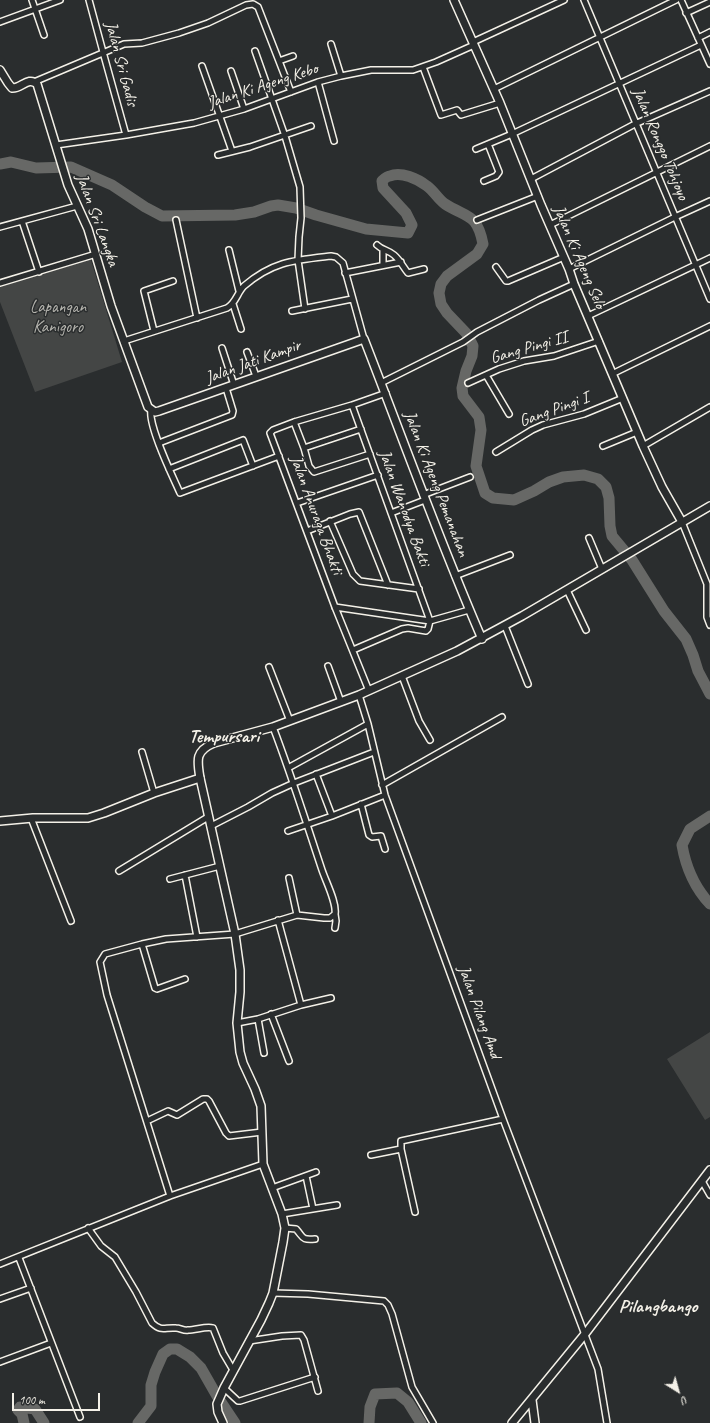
<!DOCTYPE html>
<style>
body{margin:0}
#map{position:relative;width:710px;height:1423px;overflow:hidden;background:#2a2d2e;font-family:Caveat,sans-serif}
canvas{display:block}
.north{position:absolute;left:658px;top:1371px;width:40px;height:40px;-webkit-text-stroke:3px #2a2d2e;paint-order:stroke;rotate:143deg;font-size:11px;font-weight:700;line-height:16px;text-align:center;color:#f4f1e8}
.north::after{content:'';display:block;margin:auto;width:14px;height:18px;background:#f4f1e8;clip-path:polygon(50% 0,100% 100%,50% 72%,0 100%)}
.scale{position:absolute;left:12px;top:1393px;width:88px;height:18px;box-sizing:border-box;border:2px solid #f4f1e8;border-top:0;padding-left:5px;font-size:12px;line-height:14px;white-space:nowrap;color:#f4f1e8;-webkit-text-stroke:3px #2a2d2e;paint-order:stroke}
</style>
<div id="map">
<canvas width="710" height="1423"></canvas>
<div class="north">U</div>
<div class="scale">100 m</div>
</div>
<script>
const c = document.querySelector('canvas').getContext('2d');
c.lineJoin = 'round';
function fillPath(path, color) { c.fillStyle = color; c.fill(path, 'evenodd'); }
function trace(path, color, width, dash) { c.strokeStyle = color; c.lineWidth = width; c.lineCap = dash ? 'butt' : 'round'; c.setLineDash(dash || []); c.stroke(path); }
function label(font, color, halo, rows, align = 'center') {
  c.font = font + ' Caveat,sans-serif'; c.lineWidth = 3; c.setLineDash([]); c.textBaseline = 'middle'; c.strokeStyle = halo; c.fillStyle = color; for (const [text, x, y, turn = 0] of rows) {
    c.save(); c.translate(x, y); c.rotate((+turn || 0) * Math.PI / 180); c.textAlign = isNaN(turn) ? turn : align; if (halo) c.strokeText(text, 0, 0); c.fillText(text, 0, 0); c.restore();
  }
}
fillPath(new Path2D(`
 M90 257 122 362 35 392 0 302V284Z
 M710 1032V1117L705 1120 667 1059Z`), '#444645');
trace(new Path2D(`
 M0 164 11 162 36 168 71 167 112 185 145 207 162 216 235 215 254 212 271 206 278 205 296 208 316 215 366 229 408 233 412 225 406 213 383 188 382 181C384 179 387 176 390 176 401 171 418 179 427 186 434 191 438 199 445 204 467 218 477 213 483 244L477 254 447 276 441 284 439 293 441 304 447 313 467 334 473 346 472 356 466 371 462 388 463 396 479 417 481 430 476 466 485 493 493 498 514 500 534 491 549 482 563 477 584 475 598 479 606 487 609 498 610 526 612 536 632 560 664 611 686 639 693 655 698 671 710 694
 M710 816 690 829 682 845C686 868 694 887 710 904
 M24 1423 22 1414 18 1410 20 1407 35 1409 44 1423
 M138 1423 151 1406V1385L155 1372 163 1354 170 1349H177L190 1357 201 1368 217 1396 235 1423
 M369 1423 370 1407 375 1394 397 1393 408 1402 421 1423`), '#676866', 11);
const minor = new Path2D(`
 M32 0 44 35
 M89 0 103 52 126 135
 M584 0 710 299
 M681 0 710 64
 M686 13 710 2
 M0 22 60 0
 M698 38 710 32
 M473 42 564 0
 M331 44 341 76
 M255 51 285 136 300 187 301 218 299 237 298 260 305 309
 M279 61 293 56
 M202 66 232 151
 M423 67 441 115 457 110 461 115 500 103
 M231 71 244 109
 M34 82 124 44 142 43 179 33 208 23 246 5 253 4 258 7 291 92
 M318 82 334 141
 M494 89 676 0
 M56 145 126 135 194 123 244 109 318 82 341 76 371 70H413L436 62 474 45
 M476 149 512 134 701 45
 M218 155 250 147 311 126
 M531 179 635 124 710 91
 M484 181 496 176 499 172 488 144
 M176 220 197 318
 M477 220 538 196
 M22 221 39 272
 M550 225 710 146
 M0 227 77 206
 M377 245C382 250 388 250 394 255 400 260 403 267 408 273L424 269
 M229 250 239 291
 M383 265V250
 M496 267 506 281H508L564 257
 M569 269 675 217 710 201
 M345 273 401 262
 M0 283 96 254
 M233 304 241 329
 M292 311 352 299
 M588 316 710 258
 M154 331 144 291 173 281
 M124 341 227 308C236 303 237 293 244 286 273 261 295 260 331 256L336 257 343 263 364 339
 M222 348 234 385
 M247 352 256 376
 M612 374 710 326
 M486 375 509 414
 M381 383 463 342 477 332 539 300 574 284
 M468 383 499 369 524 361 554 356 599 341
 M352 405 430 621 428 629 426 631 408 628 402 629 353 650
 M151 410C148 426 173 477 180 493L279 456
 M294 422 304 448 309 466 314 472 370 454
 M159 443 232 415 233 411 226 388
 M603 446 637 432
 M643 446 710 407
 M304 448 361 429
 M496 452 532 430 543 425 584 414 623 398
 M169 469 243 440 253 466
 M423 495 470 477
 M297 503 378 475
 M391 513 425 500
 M330 521 353 574 360 581 419 589
 M682 522 707 584V617L710 625
 M307 531 350 514 359 512 388 585
 M589 538 602 569
 M455 576 510 555
 M567 590 586 630
 M335 607 430 621 469 610
 M505 626 528 684
 M328 666 341 702
 M269 667 290 721
 M402 676 419 721 430 740
 M369 691 335 607 270 433 273 430 294 422 352 405 386 393
 M359 695 368 724 385 795 503 1119 598 1369 607 1423
 M142 752 154 793
 M288 768 368 724
 M382 785 502 717
 M361 804 369 835 372 837 381 836 385 849
 M332 816 385 795
 M31 818 71 921
 M211 826 248 807 272 793 294 783 374 752
 M288 831 332 816 316 774
 M119 871 208 817
 M185 875 197 937
 M289 878 297 915
 M170 879 220 866
 M278 920 301 1005
 M335 928 336 921 335 914
 M142 944 155 988 157 989 185 979
 M271 1014 289 1061
 M258 1019 264 1053
 M237 1023 258 1019 301 1005 331 998
 M147 1121 168 1111 177 1115 203 1099H207L209 1101 226 1133 229 1136 262 1132
 M371 1155 401 1149
 M306 1176 313 1209
 M702 1181 710 1195
 M272 1188 316 1172
 M170 1196 107 995 100 962 105 954 142 944 166 939 235 934 297 915 324 918H330L335 914C337 903 326 882 322 870 306 822 291 774 273 727
 M415 1212 401 1149V1141L503 1119
 M282 1214 337 1205
 M88 1228 101 1246 115 1257 136 1292 152 1323C162 1332 164 1327 176 1328 180 1328 184 1331 188 1330 196 1330 206 1326 213 1328L223 1353 233 1370
 M285 1228 296 1229C304 1238 301 1240 315 1239
 M19 1258 80 1417
 M0 1264 170 1196 263 1164
 M273 1293 308 1294 384 1301 388 1305 392 1314 412 1387 433 1423
 M0 1299 31 1288
 M249 1341 282 1336 301 1335 304 1340 318 1391
 M0 1362 51 1343
 M224 1388 238 1401H240L315 1377`);
const tertiary = new Path2D(`
 M454 0 500 103 541 205 569 269 574 284 643 446 662 487 682 522
 M0 70 8 83 12 88C21 89 28 76 37 84L68 185 88 229 111 306 148 407 155 412 159 411 364 339C403 439 439 540 482 639
 M200 778 235 934 240 970V992L237 1023 240 1052 243 1063 255 1089 261 1106 263 1164 282 1214 285 1228 283 1242 273 1293 269 1303 261 1320 224 1388 217 1404 218 1412 223 1423
 M532 1400 535 1423
 M512 1423 585 1334 710 1170`);
const secondary = new Path2D(`
 M0 821 33 818H88L104 813 154 793 200 778C197 760 195 751 214 743L273 727 359 695 457 651 522 616 710 506`);
trace(minor, '#f4f1e8', 8);
trace(tertiary, '#f4f1e8', 10);
trace(secondary, '#f4f1e8', 10);
trace(minor, '#2a2d2e', 5);
trace(tertiary, '#2a2d2e', 7);
trace(secondary, '#2a2d2e', 7);
label('17px', '#f4f1e8', '#2a2d2e', [
 ["Jalan Sri Gadis",121,64,75],
 ["Jalan Ki Ageng Kebo",263,86,-18],
 ["Jalan Ronggo Tohjoyo",660,144,67],
 ["Jalan Sri Langka",97,220,70],
 ["Jalan Ki Ageng Selo",579,257,67],
 ["Gang Pingi II",529,348,-16],
 ["Jalan Jati Kampir",253,362,-20],
 ["Gang Pingi I",554,410,-20],
 ["Jalan Ki Ageng Pemanahan",436,484,69],
 ["Jalan Wanodya Bakti",404,508,70],
 ["Jalan Anuraga Bhakti",316,515,70],
 ["Jalan Pilang Amd",479,1012,70]
]);
label('17px', '#b6b5af', '#2a2d2e', [
 ["Lapangan",58,308],
 ["Kanigoro",58,328]
]);
label('bold 19px', '#f4f1e8', '#2a2d2e', [
 ["Tempursari",224,737],
 ["Pilangbango",658,1307]
]);
</script>
